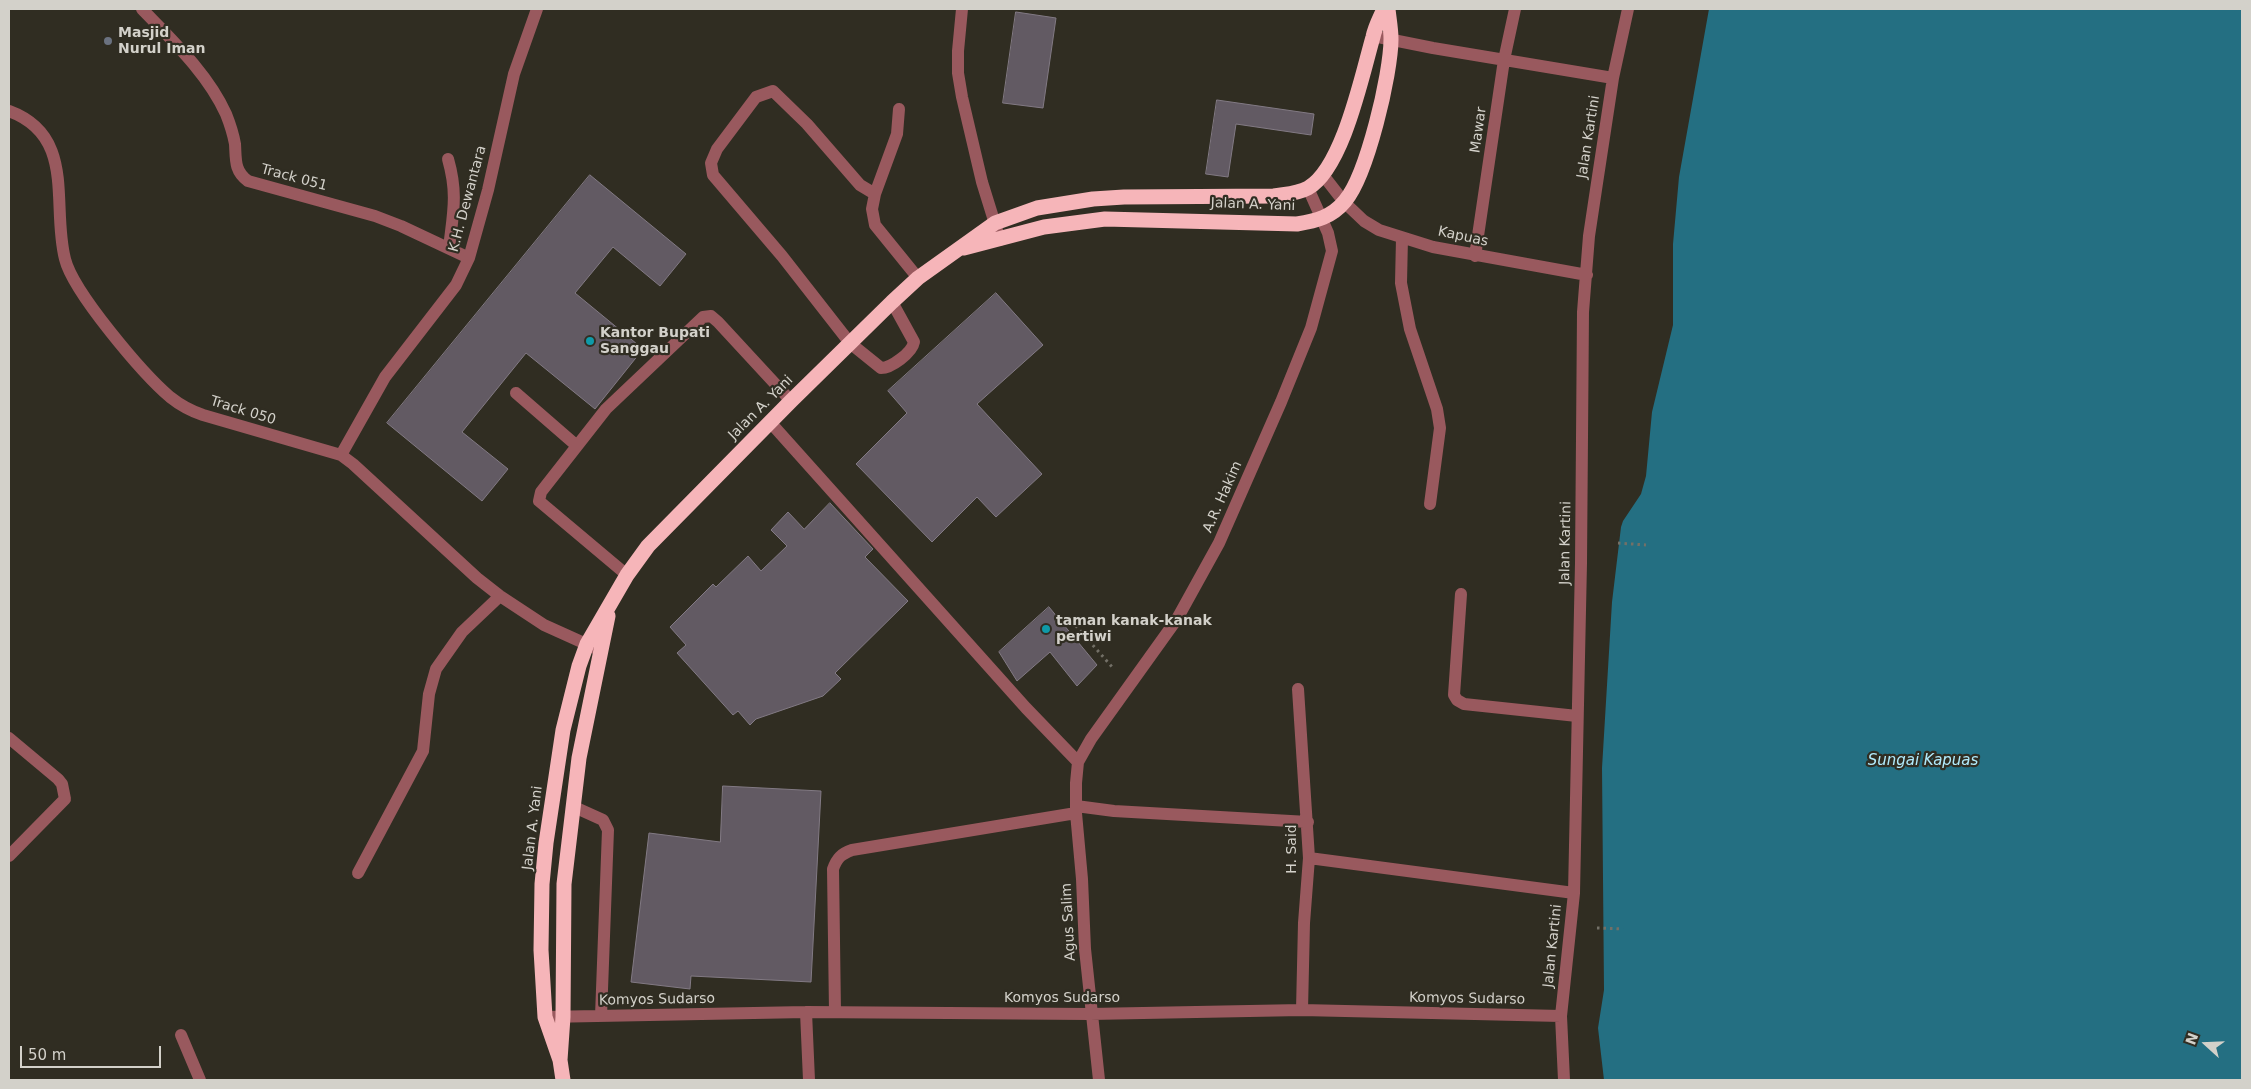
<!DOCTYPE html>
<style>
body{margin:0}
#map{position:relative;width:2251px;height:1089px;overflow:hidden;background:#302d22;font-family:"DejaVu Sans",sans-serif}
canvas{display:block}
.frame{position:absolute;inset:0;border:10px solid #d3d1ca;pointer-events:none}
.north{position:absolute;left:2181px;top:1019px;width:50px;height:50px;-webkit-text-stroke:4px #302d22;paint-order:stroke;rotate:290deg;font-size:14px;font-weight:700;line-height:20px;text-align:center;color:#d3d1ca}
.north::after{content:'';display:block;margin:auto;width:18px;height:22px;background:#d3d1ca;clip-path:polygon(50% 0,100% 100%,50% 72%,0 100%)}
.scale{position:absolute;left:20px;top:1046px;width:141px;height:22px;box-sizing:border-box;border:2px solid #d3d1ca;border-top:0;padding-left:6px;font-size:15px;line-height:18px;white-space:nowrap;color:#d3d1ca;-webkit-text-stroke:4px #302d22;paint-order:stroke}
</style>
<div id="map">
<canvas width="2251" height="1089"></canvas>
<div class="frame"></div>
<div class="north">N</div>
<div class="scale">50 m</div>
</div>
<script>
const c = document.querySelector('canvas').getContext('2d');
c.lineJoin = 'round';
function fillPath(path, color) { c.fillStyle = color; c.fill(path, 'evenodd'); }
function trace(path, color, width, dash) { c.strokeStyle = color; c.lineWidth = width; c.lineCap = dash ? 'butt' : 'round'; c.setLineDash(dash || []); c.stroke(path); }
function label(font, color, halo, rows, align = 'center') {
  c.font = font + ' "DejaVu Sans",sans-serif'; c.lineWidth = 4.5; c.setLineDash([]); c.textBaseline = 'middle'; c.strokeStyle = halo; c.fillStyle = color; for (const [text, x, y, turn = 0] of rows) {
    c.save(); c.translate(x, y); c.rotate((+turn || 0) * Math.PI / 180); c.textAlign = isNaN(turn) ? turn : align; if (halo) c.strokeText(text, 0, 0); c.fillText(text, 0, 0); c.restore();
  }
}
fillPath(new Path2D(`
 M1709 9H2242V1080H1604L1598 1028 1604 990 1602 768 1612 602 1621 527 1623 521 1641 494 1646 476 1652 412 1673 325V244L1679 177Z`), '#246f82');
const building = new Path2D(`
 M1016 12 1056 18 1043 108 1003 103Z
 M1217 100 1314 114 1311 135 1236 124 1228 177 1206 174Z
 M590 175 686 254 660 286 613 247 575 293 643 349 595 409 526 353 462 432 508 469 482 501 387 423Z
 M996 293 1043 345 977 404 1042 474 996 517 977 497 932 542 856 464 907 413 888 391Z
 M830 503 873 549 865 557 908 601 835 673 841 679 823 696 756 719 750 725 738 711 733 715 677 653 686 645 670 627 713 584 716 587 748 556 761 571 787 546 771 530 788 512 804 529Z
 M1049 607 1097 665 1077 686 1050 652 1017 681 999 652Z
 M723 786 821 791 811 982 691 976 690 989 631 982 649 833 720 842Z`);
fillPath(building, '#625a63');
trace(building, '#827a84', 1);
trace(new Path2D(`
 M1618 543 1646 545
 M1067 616 1113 668
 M1597 928 1623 929`), '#737067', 3, [2.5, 4]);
trace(new Path2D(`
 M142 9C172 40 208 74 226 114 230 124 233 133 235 144 236 159 234 171 248 181L375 216 401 226 469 258
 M962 9 958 51V73L962 97 982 182 1000 240
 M1373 36 1433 48 1613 78
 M9 111C77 136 51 205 65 259 73 292 143 374 170 397 180 405 191 411 203 415L341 455 353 464 477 578 500 596 544 625 595 648
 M448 159C458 194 453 213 449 248
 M1323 175 1344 202 1364 221 1379 230 1433 247 1587 275
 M875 194 897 134 899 109
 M1402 238 1401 283 1410 329 1437 409 1440 428 1430 504
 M1475 256 1504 60 1515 9
 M892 302 914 342C912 353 891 368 881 368L850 343 782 256 713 175 711 163 717 149 756 97 773 91 807 124 860 185 875 194 872 209 875 225 918 278
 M516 393 577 446
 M770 422 1026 708 1078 762
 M341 455 385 377 456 285 469 258 488 190 514 74 537 9
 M627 575 539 501 541 492 606 409 703 317 711 316 718 322 791 401
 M1461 594 1454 695 1457 700 1464 704 1577 716
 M1298 689 1309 858 1304 923 1302 1010
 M9 738 58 779 62 784 65 799 9 856
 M572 806 603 820 608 830 601 1016
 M1076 806 1114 811 1308 822
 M1309 858 1574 893
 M358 873 423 751 429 694 436 669 462 632 500 596
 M806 1012 809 1080
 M835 1012 833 869C837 858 841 854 852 850L1076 813
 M545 1017 806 1012 1090 1014 1302 1010 1561 1016
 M181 1035 200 1080
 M1099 1080 1085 949 1082 879 1076 813V783L1078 762 1091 739 1177 619 1219 543 1281 402 1311 328 1332 251 1328 233 1308 188
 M1564 1080 1561 1016 1574 893 1581 563 1583 312 1589 236 1597 183 1613 78 1628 9`), '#99595e', 12);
trace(new Path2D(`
 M964 248 1044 227 1105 219 1297 224C1316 221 1332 217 1345 201 1367 175 1391 74 1391 39 1391 29 1389 19 1388 9
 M560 1060 545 1017 541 950 542 884 546 843 563 730 579 666 587 644 627 575 648 546 791 401 892 302 918 278 995 223 1037 208 1093 199 1124 197 1274 196C1285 194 1297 194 1308 188 1343 168 1362 75 1373 37 1375 27 1380 18 1384 9
 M563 1080 560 1060 563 1017 564 884 579 758 608 616`), '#f6b5b9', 15);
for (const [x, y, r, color] of [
 [108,41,5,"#6b7280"],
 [590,341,5,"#0f9aa8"],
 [1046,629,5,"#0f9aa8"]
]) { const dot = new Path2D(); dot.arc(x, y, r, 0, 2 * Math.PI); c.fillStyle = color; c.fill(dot); trace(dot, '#302d22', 2); }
label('bold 14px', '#d3d1ca', '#302d22', [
 ["Masjid",118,33],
 ["Nurul Iman",118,49],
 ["Kantor Bupati",600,333],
 ["Sanggau",600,349],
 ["taman kanak-kanak",1056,621],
 ["pertiwi",1056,637]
], 'left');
label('14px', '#d3d1ca', '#302d22', [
 ["Mawar",1479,130,-82],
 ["Jalan Kartini",1589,137,-81],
 ["Track 051",294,178,15],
 ["K.H. Dewantara",468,199,-75],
 ["Jalan A. Yani",1253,205,2],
 ["Kapuas",1463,237,12],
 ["Jalan A. Yani",761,408,-45],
 ["Track 050",243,411,17],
 ["A.R. Hakim",1223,497,-66],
 ["Jalan Kartini",1566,543,-89],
 ["Jalan A. Yani",533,828,-83],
 ["H. Said",1292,849,-90],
 ["Agus Salim",1069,922,-93],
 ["Jalan Kartini",1553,946,-84],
 ["Komyos Sudarso",1062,998],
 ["Komyos Sudarso",1467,999,1],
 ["Komyos Sudarso",657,1000,-1]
]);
label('italic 15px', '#b0eafb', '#302d22', [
 ["Sungai Kapuas",1923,761]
]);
</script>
